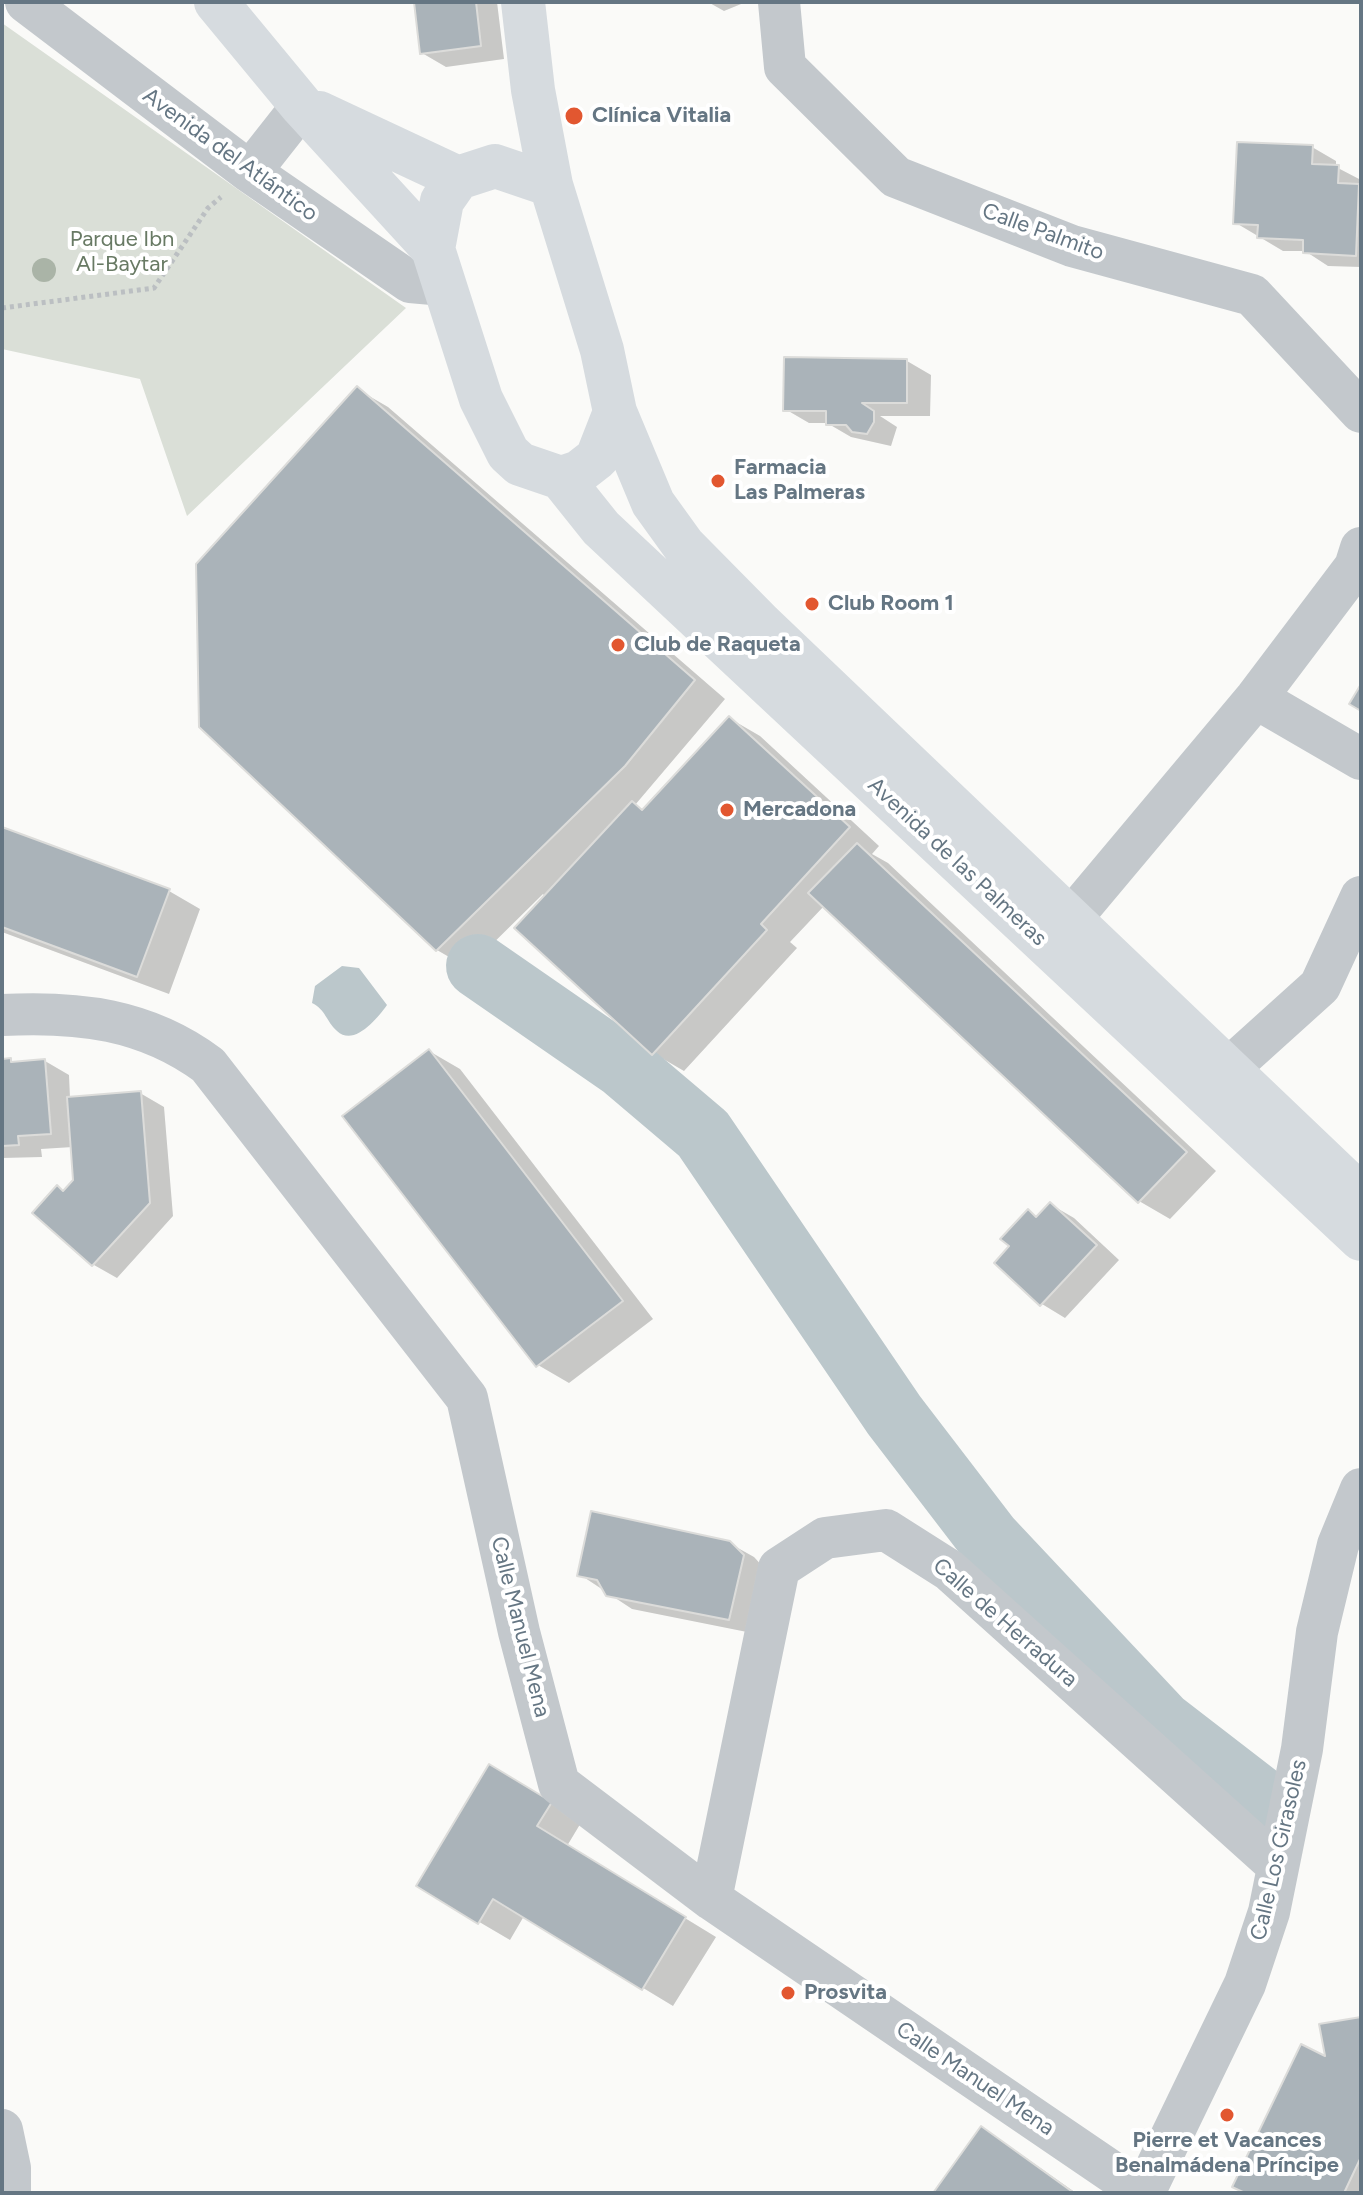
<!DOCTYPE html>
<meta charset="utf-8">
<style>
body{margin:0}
#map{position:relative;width:1363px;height:2195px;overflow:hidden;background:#fafaf8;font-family:Figtree,sans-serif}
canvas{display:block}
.frame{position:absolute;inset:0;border:4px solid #657683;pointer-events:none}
</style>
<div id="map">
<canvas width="1363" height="2195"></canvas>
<div class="frame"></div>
</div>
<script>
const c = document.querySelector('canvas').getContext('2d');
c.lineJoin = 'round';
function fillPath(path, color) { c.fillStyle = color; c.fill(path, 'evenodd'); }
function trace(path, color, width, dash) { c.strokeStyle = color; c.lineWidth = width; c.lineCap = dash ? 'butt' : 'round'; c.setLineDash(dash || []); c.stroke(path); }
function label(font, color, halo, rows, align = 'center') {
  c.font = font + ' Figtree,sans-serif'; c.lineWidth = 8; c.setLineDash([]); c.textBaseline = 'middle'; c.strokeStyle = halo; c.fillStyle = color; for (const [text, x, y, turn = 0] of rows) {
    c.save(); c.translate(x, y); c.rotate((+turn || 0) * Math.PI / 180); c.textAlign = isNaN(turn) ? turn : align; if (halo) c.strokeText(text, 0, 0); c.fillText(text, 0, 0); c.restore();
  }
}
fillPath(new Path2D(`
 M2 23 406 308 187 516 140 379 2 349Z`), '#dadfd7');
fillPath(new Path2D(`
 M342 966 359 968 387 1005C377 1019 354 1047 337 1031 326 1021 326 1010 312 1003L315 986Z`), '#bbc7cb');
fillPath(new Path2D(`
 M416 2H497L504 59 446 67 422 53Z
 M708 2H746L724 11Z
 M1312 147 1336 161V167L1361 180V267L1328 266 1305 251H1283L1236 223Z
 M907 361 931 375 930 416H880L897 427 891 446 851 437 827 423H809L785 409Z
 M357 389 388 407 725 699 635 805 644 810 729 718 760 736 879 846 872 854 888 863 1216 1171 1170 1219 1139 1201 824 906 790 942 797 948 684 1071 653 1053 543 894 468 968 437 950 201 726Z
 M2 829 169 891 200 909 169 994 2 932Z
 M429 1051 460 1069 653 1319 569 1383 538 1365Z
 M2 1061H45L69 1075 70 1098 140 1093 164 1107 173 1216 117 1278 94 1265 35 1213 75 1180 73 1147 41 1149 42 1157 2 1158Z
 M1050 1204 1074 1218 1119 1260 1065 1318 1042 1304 997 1263 1012 1246 1028 1212 1038 1217Z
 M729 1543 754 1557 767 1571 752 1633 632 1609 579 1574Z
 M490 1767 582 1821 567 1846 716 1937 673 2006 524 1916 510 1940 418 1886Z
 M1361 2019V2193H1247L1328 2060Z
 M982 2129 1005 2143 1076 2193H936Z`), '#0003');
trace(new Path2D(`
 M478 966 624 1067 703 1134 894 1415 989 1539 1161 1722 1266 1803`), '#bbc7cb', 64);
const building = new Path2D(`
 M414 2H476L481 46 420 54Z
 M1237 142 1313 145 1312 164 1339 165 1338 183 1359 184 1356 256 1303 253V240L1257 238 1258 225 1233 224Z
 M784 357 907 359V403H862L874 411V422L867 434 852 432 846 425H826V411H783Z
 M357 386 695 680 625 766 436 951 199 727 196 564Z
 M1361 684V711L1349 704Z
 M729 716 850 827 761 924 767 930 652 1055 514 928 632 801 642 810Z
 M2 827 170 889 137 977 2 927Z
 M857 843 1187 1152 1138 1203 808 893Z
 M429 1049 623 1301 536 1367 342 1116Z
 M11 1058V1062L45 1059 51 1134 18 1136 19 1145 2 1146V1059Z
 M141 1091 150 1203 92 1266 32 1213 57 1185 63 1191 73 1180 67 1097Z
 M1050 1202 1097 1245 1040 1306 994 1263 1009 1246 1000 1239 1028 1209 1036 1217Z
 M591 1511 730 1541 744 1555 729 1620 606 1596 597 1580 577 1576Z
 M489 1764 552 1802 537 1826 686 1917 642 1990 493 1899 478 1924 416 1886Z
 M1361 2017V2157L1344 2193H1245L1232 2187 1301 2044 1325 2056 1319 2024Z
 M981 2126 1074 2193H933Z`);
fillPath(building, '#aab3b9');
trace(building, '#dcdcda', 2);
trace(new Path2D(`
 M2 308 154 288 208 208 221 197`), '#bbbfc2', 5, [4, 4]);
trace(new Path2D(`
 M26 2 250 172 410 282 444 285
 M779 2 785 67 896 177 1072 246 1252 295 1361 412
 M250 172 302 106
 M1256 698 1361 759
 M1048 946 1256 698 1355 567 1361 548
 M2 1015C78 1011 146 1019 208 1065L467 1398 519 1632 559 1784 711 1899 1143 2193
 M1228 1069 1320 986 1361 897
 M711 1899 779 1568 825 1538 886 1530 949 1570 1278 1866
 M2 2130 10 2168V2193
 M1144 2193 1245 1984 1269 1912 1302 1749 1317 1632 1338 1545 1361 1489`), '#c3c8cc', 42);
trace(new Path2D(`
 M216 2 302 106 433 249
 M523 2 533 90 551 185
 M319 113 458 178
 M615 412 597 458 579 472 561 478 520 464 508 453 481 399 433 249 442 201 458 178 495 166 551 185 602 350 615 412 653 503 684 546 761 624 1361 1196
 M561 478 601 528 1361 1239`), '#d6dbdf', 44);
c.fillStyle = '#aab4a7';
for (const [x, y] of [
 [44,270]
]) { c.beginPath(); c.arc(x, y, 12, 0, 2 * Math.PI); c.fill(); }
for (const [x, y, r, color] of [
 [574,116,10,"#e25730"],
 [718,481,8,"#e25730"],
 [812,604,8,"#e25730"],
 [618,645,8,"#e25730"],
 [727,810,8,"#e25730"],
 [788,1993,8,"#e25730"],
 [1227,2115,8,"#e25730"]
]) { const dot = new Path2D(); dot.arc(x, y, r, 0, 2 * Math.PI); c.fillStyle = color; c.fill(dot); trace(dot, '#fff', 3); }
label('bold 22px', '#657683', '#fff', [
 ["Clínica Vitalia",592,116],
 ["Farmacia",734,468],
 ["Las Palmeras",734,493],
 ["Club Room 1",828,604],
 ["Club de Raqueta",634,645],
 ["Mercadona",743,810],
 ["Prosvita",804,1993],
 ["Pierre et Vacances",1227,2141,"center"],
 ["Benalmádena Príncipe",1227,2166,"center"]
], 'left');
label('22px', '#657683', '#fff', [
 ["Avenida del Atlántico",230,155,36],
 ["Calle Palmito",1043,232,20],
 ["Avenida de las Palmeras",957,862,43],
 ["Calle de Herradura",1005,1623,41],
 ["Calle Manuel Mena",520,1627,76],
 ["Calle Los Girasoles",1279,1850,-77],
 ["Calle Manuel Mena",975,2079,34]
]);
label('22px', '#687a64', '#fff', [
 ["Parque Ibn",122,240],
 ["Al-Baytar",122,265]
]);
</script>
